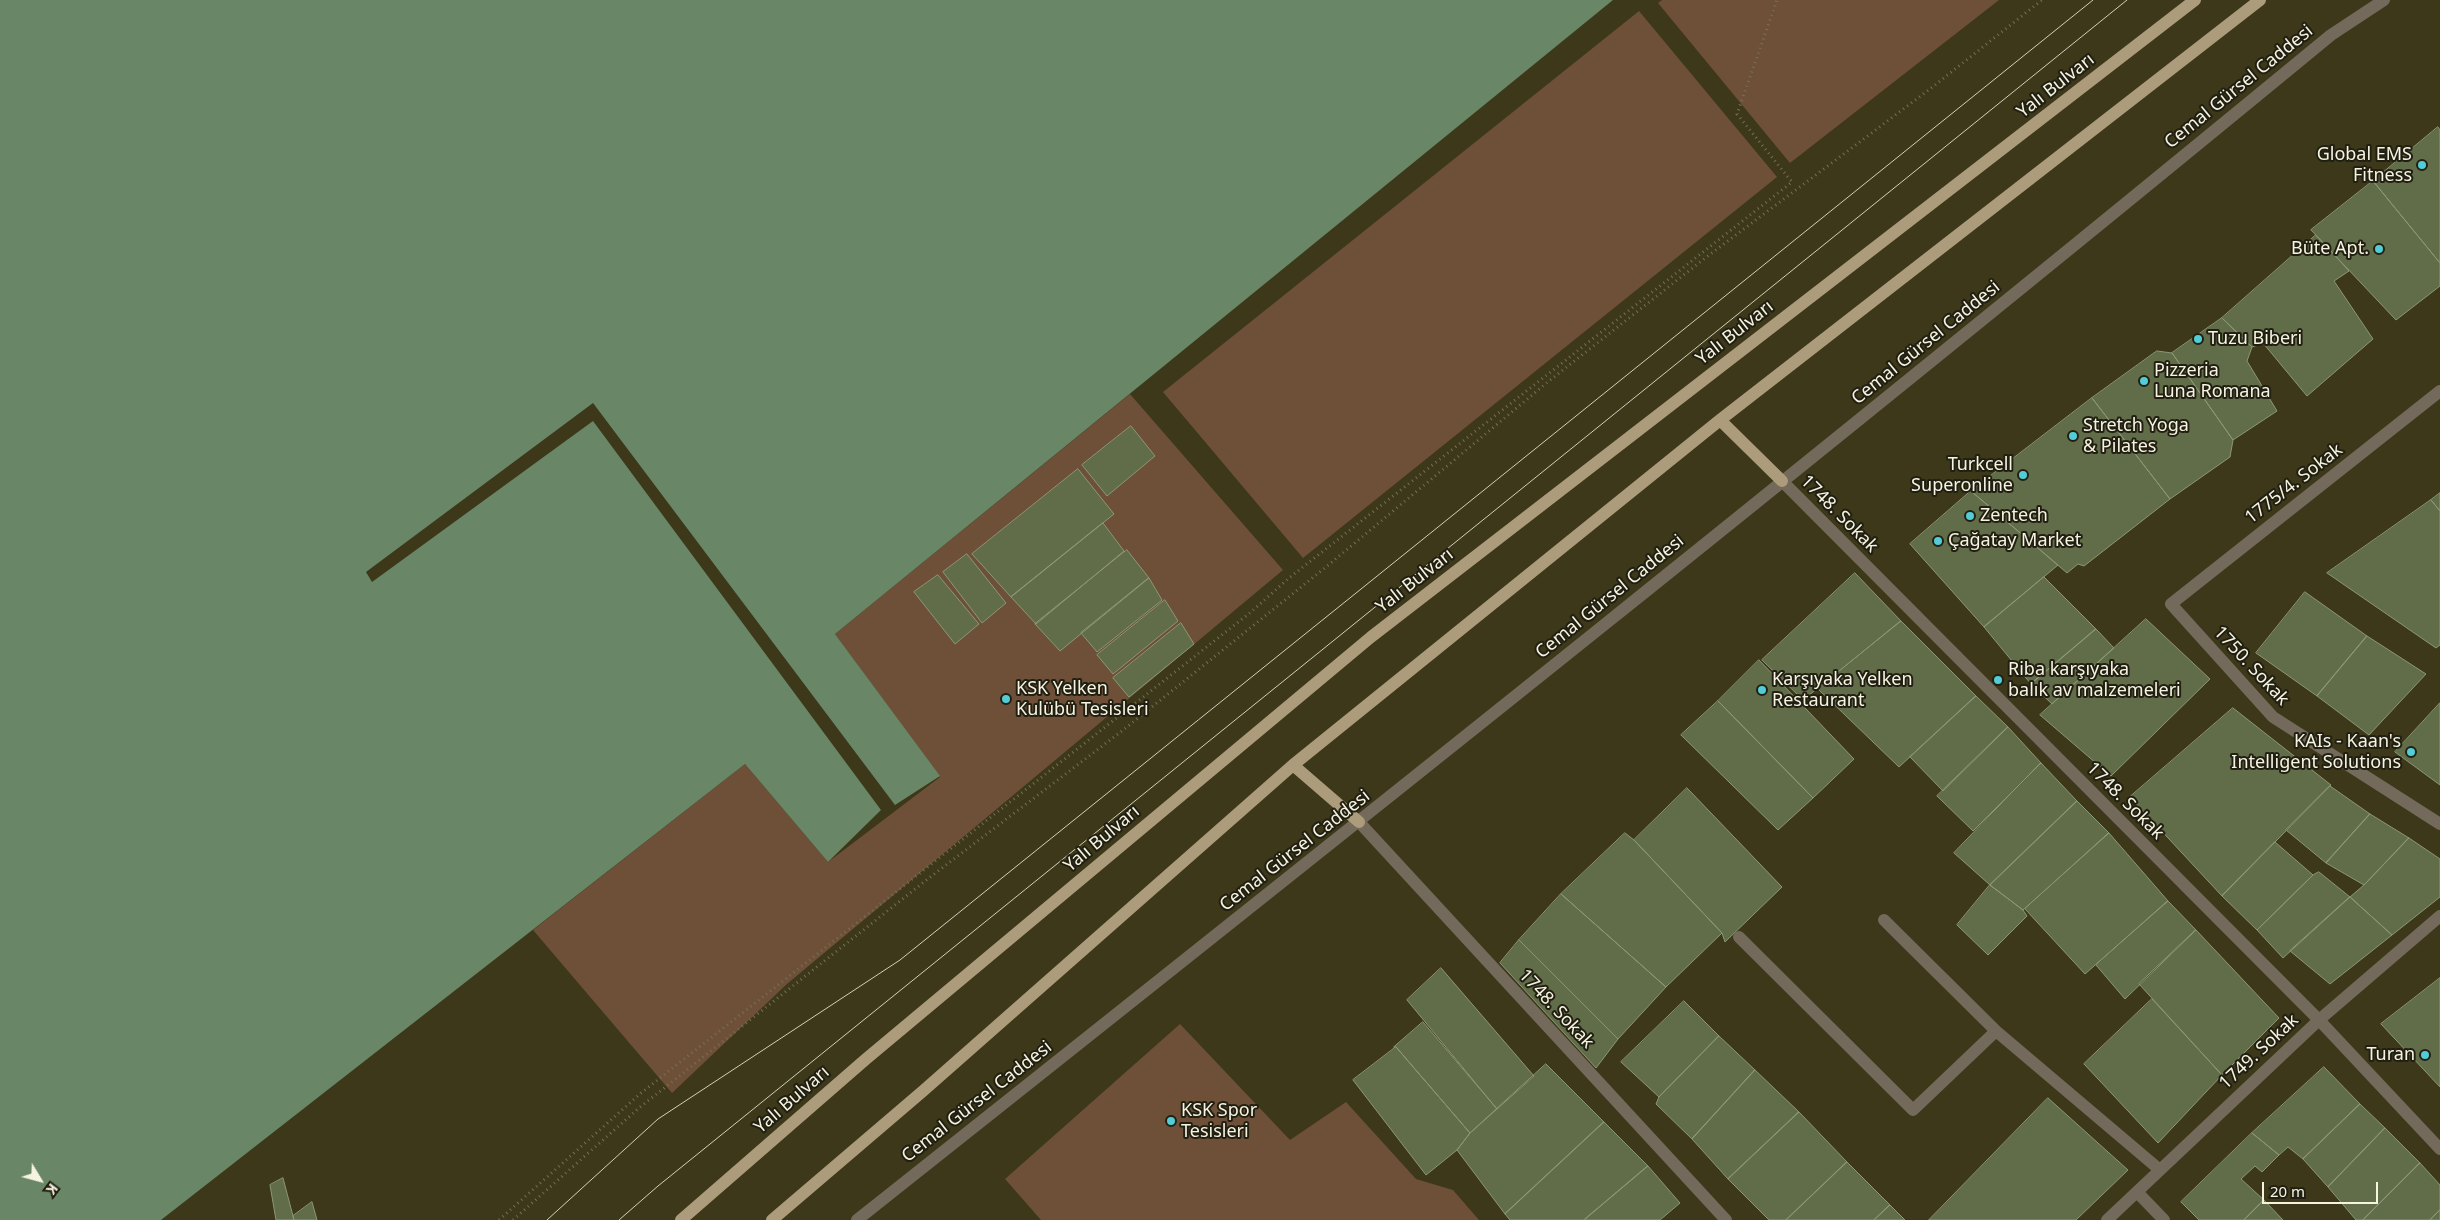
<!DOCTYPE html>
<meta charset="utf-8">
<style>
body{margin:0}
#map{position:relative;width:2440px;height:1220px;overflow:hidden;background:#3c3819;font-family:"Noto Sans",sans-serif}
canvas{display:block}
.north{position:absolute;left:15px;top:1155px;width:50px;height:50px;-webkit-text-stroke:4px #211f12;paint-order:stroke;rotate:127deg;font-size:14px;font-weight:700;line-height:20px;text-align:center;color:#f6f4e1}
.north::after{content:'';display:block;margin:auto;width:18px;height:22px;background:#f6f4e1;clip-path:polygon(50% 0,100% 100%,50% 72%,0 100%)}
.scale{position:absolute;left:2262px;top:1182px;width:116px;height:22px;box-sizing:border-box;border:2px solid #f6f4e1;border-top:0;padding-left:6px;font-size:15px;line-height:18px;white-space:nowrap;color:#f6f4e1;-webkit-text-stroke:4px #211f12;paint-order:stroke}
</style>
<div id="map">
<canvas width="2440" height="1220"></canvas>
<div class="north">K</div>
<div class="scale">20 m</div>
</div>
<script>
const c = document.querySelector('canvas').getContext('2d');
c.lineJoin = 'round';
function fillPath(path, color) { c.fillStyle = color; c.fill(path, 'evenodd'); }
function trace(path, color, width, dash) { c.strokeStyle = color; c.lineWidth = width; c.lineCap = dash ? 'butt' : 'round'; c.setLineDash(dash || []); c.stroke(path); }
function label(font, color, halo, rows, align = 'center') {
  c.font = font + ' "Noto Sans",sans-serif'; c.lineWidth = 4; c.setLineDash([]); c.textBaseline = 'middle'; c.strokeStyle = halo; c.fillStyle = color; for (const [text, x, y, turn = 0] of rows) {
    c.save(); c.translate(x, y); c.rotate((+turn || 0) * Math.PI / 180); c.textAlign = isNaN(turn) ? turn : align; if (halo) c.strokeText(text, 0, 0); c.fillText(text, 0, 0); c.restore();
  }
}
fillPath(new Path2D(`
 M1662 0H1999L1790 163 1658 3Z
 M1639 11 1777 177 1303 558 1163 392Z
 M1130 394 1283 570 787 984 672 1093 533 930 745 764 828 862 940 777 835 634Z
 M1180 1024 1290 1140 1346 1102 1416 1179 1453 1190 1479 1220H1041L1005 1179Z`), '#6d5037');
fillPath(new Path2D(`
 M0 0H1613L835 634 940 776 895 805 593 403 366 572 372 582 593 421 881 810 828 862 745 764 161 1220H0Z`), '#698667');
const building = new Path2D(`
 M2438 127 2440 130V263L2373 181Z
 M2373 181 2440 263V286L2396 320 2311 230Z
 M2316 235 2349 271 2334 281 2373 339 2307 396 2263 343 2252 347 2222 318Z
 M2222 318 2252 347 2247 361 2277 411 2233 440 2172 353Z
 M2157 351 2172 353 2233 440 2230 457 2170 499 2092 398Z
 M2092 398 2170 499 2084 566 2078 564 2067 573 1971 491Z
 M1131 426 1155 456 1107 496 1082 465Z
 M1078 469 1114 514 1011 597 972 554Z
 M1971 491 2058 565 1984 627 1910 544Z
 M2440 493V511L2431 500Z
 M2431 500 2440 511V645L2436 648 2327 573Z
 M1103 523 1124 551 1036 624 1011 597Z
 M1127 550 1149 578 1060 651 1035 624Z
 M967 554 1006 603 982 623 943 572Z
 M1855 573 1901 621 1803 700 1762 660Z
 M938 575 979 624 955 644 914 592Z
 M2044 577 2096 629 2031 684 1984 627Z
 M1149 578 1162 600 1097 652 1081 633Z
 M2305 592 2367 636 2317 696 2256 653Z
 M1165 600 1178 621 1113 674 1097 655Z
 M2146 619 2210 679 2111 776 2040 715Z
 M1901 621 1976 696 1899 767 1818 689Z
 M1181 623 1194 644 1129 697 1113 678Z
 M2096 629 2114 648 2052 704 2031 684Z
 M2367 636 2426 674 2369 735 2317 696Z
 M1759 660 1854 759 1813 798 1718 701Z
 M1976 696 2008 727 1943 791 1910 757Z
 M1718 701 1813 798 1778 830 1681 735Z
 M2440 703V785L2395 752Z
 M2233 708 2331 785 2222 896 2130 797Z
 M2008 727 2041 763 1973 831 1937 796Z
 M2041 763 2077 801 1990 885 1954 853Z
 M2330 786 2370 814 2326 863 2286 830Z
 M1687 788 1782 887 1725 942 1722 933 1634 840Z
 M2077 801 2109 833 2023 910 1990 885Z
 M2370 814 2409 838 2364 885 2326 863Z
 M1625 833 1634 840 1722 933 1666 987 1561 894Z
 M2109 833 2168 901 2085 974 2025 909Z
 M2409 838 2440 859V897L2392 935 2350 897 2364 885Z
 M2275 842 2313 875 2257 930 2222 896Z
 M2319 872 2350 897 2283 958 2257 930 2313 875Z
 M1990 885 2023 910 2027 916 1988 955 1957 925Z
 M1561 894 1666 987 1618 1039 1519 940Z
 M2350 897 2392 935 2330 984 2290 951Z
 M2168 901 2196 930 2125 999 2096 965Z
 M2196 930 2279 1018 2222 1075 2139 984Z
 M1519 940 1618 1039 1596 1068 1500 963Z
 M1441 968 1534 1076 1497 1109 1407 1000Z
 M2440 978V1087L2381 1024Z
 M2152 999 2222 1075 2158 1143 2084 1064Z
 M1684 1001 1719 1036 1659 1097 1621 1062Z
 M1423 1022 1497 1109 1470 1133 1396 1047H1394Z
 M1719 1036 1755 1070 1692 1139 1656 1104 1659 1097Z
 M1396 1047 1470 1133 1457 1150 1426 1175 1353 1080Z
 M1546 1064 1604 1122 1505 1214 1457 1150 1470 1133Z
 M2324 1067 2360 1104 2303 1159 2288 1147 2279 1155 2252 1133Z
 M1755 1070 1799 1112 1728 1179 1692 1139Z
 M2048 1098 2128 1170 2076 1220H1929Z
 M2360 1104 2385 1128 2328 1187 2303 1159Z
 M1799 1112 1847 1162 1786 1220H1769L1728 1179Z
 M1604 1122 1648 1166 1584 1220H1510L1505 1214Z
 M2385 1128 2420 1163 2363 1220H2356L2328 1187Z
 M2252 1133 2279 1155 2262 1172 2255 1166 2241 1179 2264 1200 2244 1220H2199L2181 1202Z
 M1847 1162 1890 1205 1874 1220H1786Z
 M2420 1163 2440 1185V1210L2430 1220H2363Z
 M1648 1166 1680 1203 1660 1220H1584Z
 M283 1178 293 1216 294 1220H276L270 1185Z
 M2264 1200 2283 1220H2244Z
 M312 1202 317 1220H294L293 1216Z
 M1890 1205 1905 1220H1874Z
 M2440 1210V1220H2430Z`);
fillPath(building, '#616d48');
trace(building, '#8c9776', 1);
trace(new Path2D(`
 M499 1220 641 1093 1251 612 1289 578 1792 182 1737 114 1777 0
 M513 1220 639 1108 929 878 1122 731 1326 567 1549 381 1704 259 1930 89 2042 0`), '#757156', 3, [1, 4]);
trace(new Path2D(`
 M2440 391 2171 604 2273 717 2440 824
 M1782 481 2319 1020 2440 1149
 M1359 822 1726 1220
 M1884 920 1996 1031
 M1739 937 1913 1110 1996 1031 2160 1170
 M2137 1192 2164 1220
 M857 1220C1351 828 1844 436 2331 35L2384 0
 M2107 1220 2319 1020 2440 916`), '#736a5b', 12);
trace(new Path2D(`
 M1720 420 1782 481
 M1293 765 1359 822
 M681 1220 866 1059 1371 637 2195 0
 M772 1220 923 1091 1293 765 1720 420 2260 0`), '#ad9c7c', 12);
trace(new Path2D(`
 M547 1220 658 1119 900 960 2093 0
 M619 1220 658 1186 2127 0`), '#d2d0bb', 1);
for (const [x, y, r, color] of [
 [2422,165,5,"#52ccd6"],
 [2379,249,5,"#52ccd6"],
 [2198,339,5,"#52ccd6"],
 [2144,381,5,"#52ccd6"],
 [2073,436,5,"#52ccd6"],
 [2023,475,5,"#52ccd6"],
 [1970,516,5,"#52ccd6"],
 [1938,541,5,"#52ccd6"],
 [1998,680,5,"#52ccd6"],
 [1762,690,5,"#52ccd6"],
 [1006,699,5,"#52ccd6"],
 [2411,752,5,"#52ccd6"],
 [2425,1055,5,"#52ccd6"],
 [1171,1121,5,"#52ccd6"]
]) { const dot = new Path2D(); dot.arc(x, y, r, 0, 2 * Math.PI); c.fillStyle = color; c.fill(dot); trace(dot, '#211f12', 2); }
label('18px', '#f6f4e1', '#211f12', [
 ["Yalı Bulvarı",2056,86,-38],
 ["Cemal Gürsel Caddesi",2239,87,-39],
 ["Yalı Bulvarı",1735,333,-38],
 ["Cemal Gürsel Caddesi",1926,343,-39],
 ["1775/4. Sokak",2294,484,-38],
 ["1748. Sokak",1839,514,45],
 ["Yalı Bulvarı",1415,581,-38],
 ["Cemal Gürsel Caddesi",1610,597,-39],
 ["1750. Sokak",2251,666,47],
 ["1748. Sokak",2125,801,45],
 ["Yalı Bulvarı",1102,839,-40],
 ["Cemal Gürsel Caddesi",1295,851,-38],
 ["1748. Sokak",1556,1009,47],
 ["1749. Sokak",2259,1052,-43],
 ["Yalı Bulvarı",792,1100,-41],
 ["Cemal Gürsel Caddesi",977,1102,-38]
]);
label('18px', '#f6f4e1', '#211f12', [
 ["Global EMS",2412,155,"right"],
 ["Fitness",2412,176,"right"],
 ["Büte Apt.",2369,249,"right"],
 ["Tuzu Biberi",2208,339],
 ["Pizzeria",2154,371],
 ["Luna Romana",2154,392],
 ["Stretch Yoga",2083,426],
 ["& Pilates",2083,447],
 ["Turkcell",2013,465,"right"],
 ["Superonline",2013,486,"right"],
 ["Zentech",1980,516],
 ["Çağatay Market",1948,541],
 ["Riba karşıyaka",2008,670],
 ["balık av malzemeleri",2008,691],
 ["Karşıyaka Yelken",1772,680],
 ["Restaurant",1772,701],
 ["KSK Yelken",1016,689],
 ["Kulübü Tesisleri",1016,710],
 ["KAIs - Kaan's",2401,742,"right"],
 ["Intelligent Solutions",2401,763,"right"],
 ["Turan",2415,1055,"right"],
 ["KSK Spor",1181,1111],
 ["Tesisleri",1181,1132]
], 'left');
</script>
